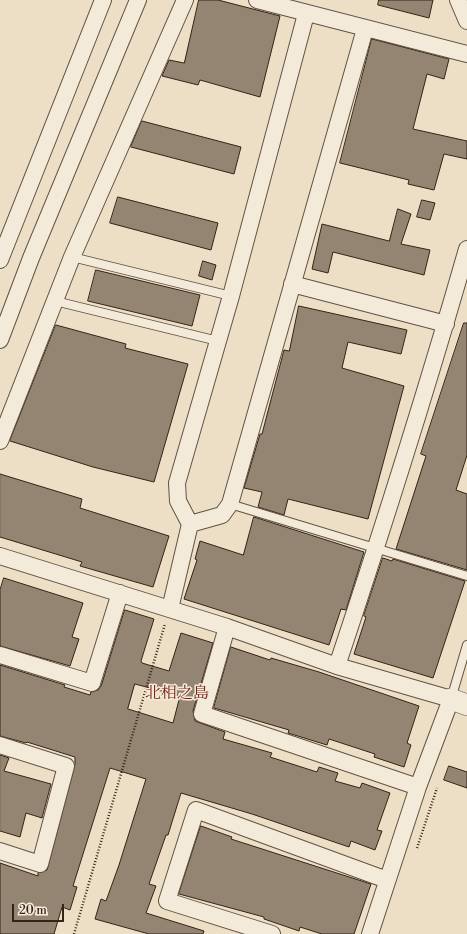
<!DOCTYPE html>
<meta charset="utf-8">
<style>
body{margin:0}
#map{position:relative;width:467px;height:934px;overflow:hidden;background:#ecdfc6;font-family:"Libre Bodoni",serif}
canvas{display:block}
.scale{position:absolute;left:12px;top:904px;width:52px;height:18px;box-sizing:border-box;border:2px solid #342316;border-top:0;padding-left:5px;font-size:12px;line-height:14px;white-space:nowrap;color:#342316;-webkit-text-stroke:3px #f3eada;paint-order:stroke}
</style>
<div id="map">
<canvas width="467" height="934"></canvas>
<div class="scale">20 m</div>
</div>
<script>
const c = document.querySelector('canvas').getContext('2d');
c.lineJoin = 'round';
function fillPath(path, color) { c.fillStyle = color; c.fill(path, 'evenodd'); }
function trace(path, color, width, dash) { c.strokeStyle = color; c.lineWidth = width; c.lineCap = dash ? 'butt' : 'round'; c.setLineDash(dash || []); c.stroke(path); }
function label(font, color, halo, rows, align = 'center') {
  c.font = font + ' "Libre Bodoni","Noto Serif JP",serif'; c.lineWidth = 3; c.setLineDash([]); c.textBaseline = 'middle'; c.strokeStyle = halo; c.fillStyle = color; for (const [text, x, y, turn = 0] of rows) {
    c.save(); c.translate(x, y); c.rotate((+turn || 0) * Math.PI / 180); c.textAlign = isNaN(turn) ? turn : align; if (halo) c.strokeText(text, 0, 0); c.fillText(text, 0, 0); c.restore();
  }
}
const building = new Path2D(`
 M199 0H218L280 16 260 97 200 80 198 85 162 76 169 60 184 63Z
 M379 0H433L429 18 378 5Z
 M372 39 449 59 444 79 427 74 413 129 467 141V159L444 154 434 190 408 184 409 180 340 163Z
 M142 121 241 147 234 174 131 147Z
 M118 197 218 223 211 250 110 223Z
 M422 200 435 203 430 220 417 217Z
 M398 209 411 214 401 244 430 250 424 275 333 252 328 273 312 269 322 224 389 241Z
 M203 261 216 265 212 280 199 276Z
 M96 270 200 295 192 326 88 301Z
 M299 306 407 330 401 354 348 342 342 368 404 386 368 519 288 499 284 515 258 507 262 492 244 488 260 434H262L284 350 289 351Z
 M464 323H467V455L456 490 467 494V570L396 549 426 456 421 454Z
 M56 325 126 344 125 348 188 364 154 482 93 467 10 441Z
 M0 474 82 499 80 508 169 536 153 587 80 566 82 562 0 537Z
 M254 517 364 552 346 610 341 609 329 645 184 599 197 560 195 559 200 541 243 555Z
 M383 558 392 561 393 559 465 581 433 678 354 654 366 617 364 616Z
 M4 578 83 603 72 637 79 639 70 666 0 646V590Z
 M125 610 154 619 141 661 142 663 169 671 181 633 213 643 193 711 195 721 225 732 223 739 272 753 270 757 317 772 319 767 338 773 335 781 360 788 362 783 390 793 377 830 382 831 375 850 351 841 349 847 252 814 181 793 168 835H166L149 884 156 886 146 913 204 931 203 934H149L95 919 101 899 106 901 119 865 146 779 110 768 73 886 77 887 70 910 62 907 54 934H0V863L38 876V873L47 870 75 764V757L27 742 26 743 0 736V665L65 685 64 687 90 695 91 692 98 690 101 686ZM135 684 180 696 173 723 128 709Z
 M231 647 270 660 271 658 319 672 419 706 407 743 411 745 404 767 374 757 375 754 329 739 327 745 288 733 289 730 214 708Z
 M0 755 9 758 4 771 51 784 42 818 26 813 20 837 0 831Z
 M449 766 467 772V788L444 780Z
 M201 826 232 837 231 839 371 884 354 934H322L300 927 299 931 264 919V917L179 894Z`);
fillPath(building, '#948572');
trace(building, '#342316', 1);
const service = new Path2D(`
 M72 257 231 296
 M55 301 218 341
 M230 504 467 576
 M451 699 467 645`);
const minor = new Path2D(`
 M257 0 467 54
 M458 0 467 21
 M0 260 103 0
 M292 284 446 324
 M0 340 31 258 138 0
 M0 441 72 257 185 0
 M190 524 222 515 230 504 365 29
 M0 556 227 627 337 666 451 699 418 787 370 934
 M170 609 190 524 178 501 177 483 231 296 306 14
 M227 627 202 714 418 787
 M0 655 92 683 120 593
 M337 666C383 528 427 389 467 249
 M0 745 66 766 40 864 0 851
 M272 934 167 901 196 810 387 880`);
const tertiary = new Path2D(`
 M451 699 467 705`);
trace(service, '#625242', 10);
trace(minor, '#625242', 18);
trace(tertiary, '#625242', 22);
trace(new Path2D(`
 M417 848 437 788
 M74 934 165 624`), '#342316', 2.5, [1, 2]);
trace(service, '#f3eada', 8);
trace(minor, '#f3eada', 16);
trace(tertiary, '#f3eada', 21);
label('16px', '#7a1f14', '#f3eada', [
 ["北相之島",177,694]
]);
</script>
